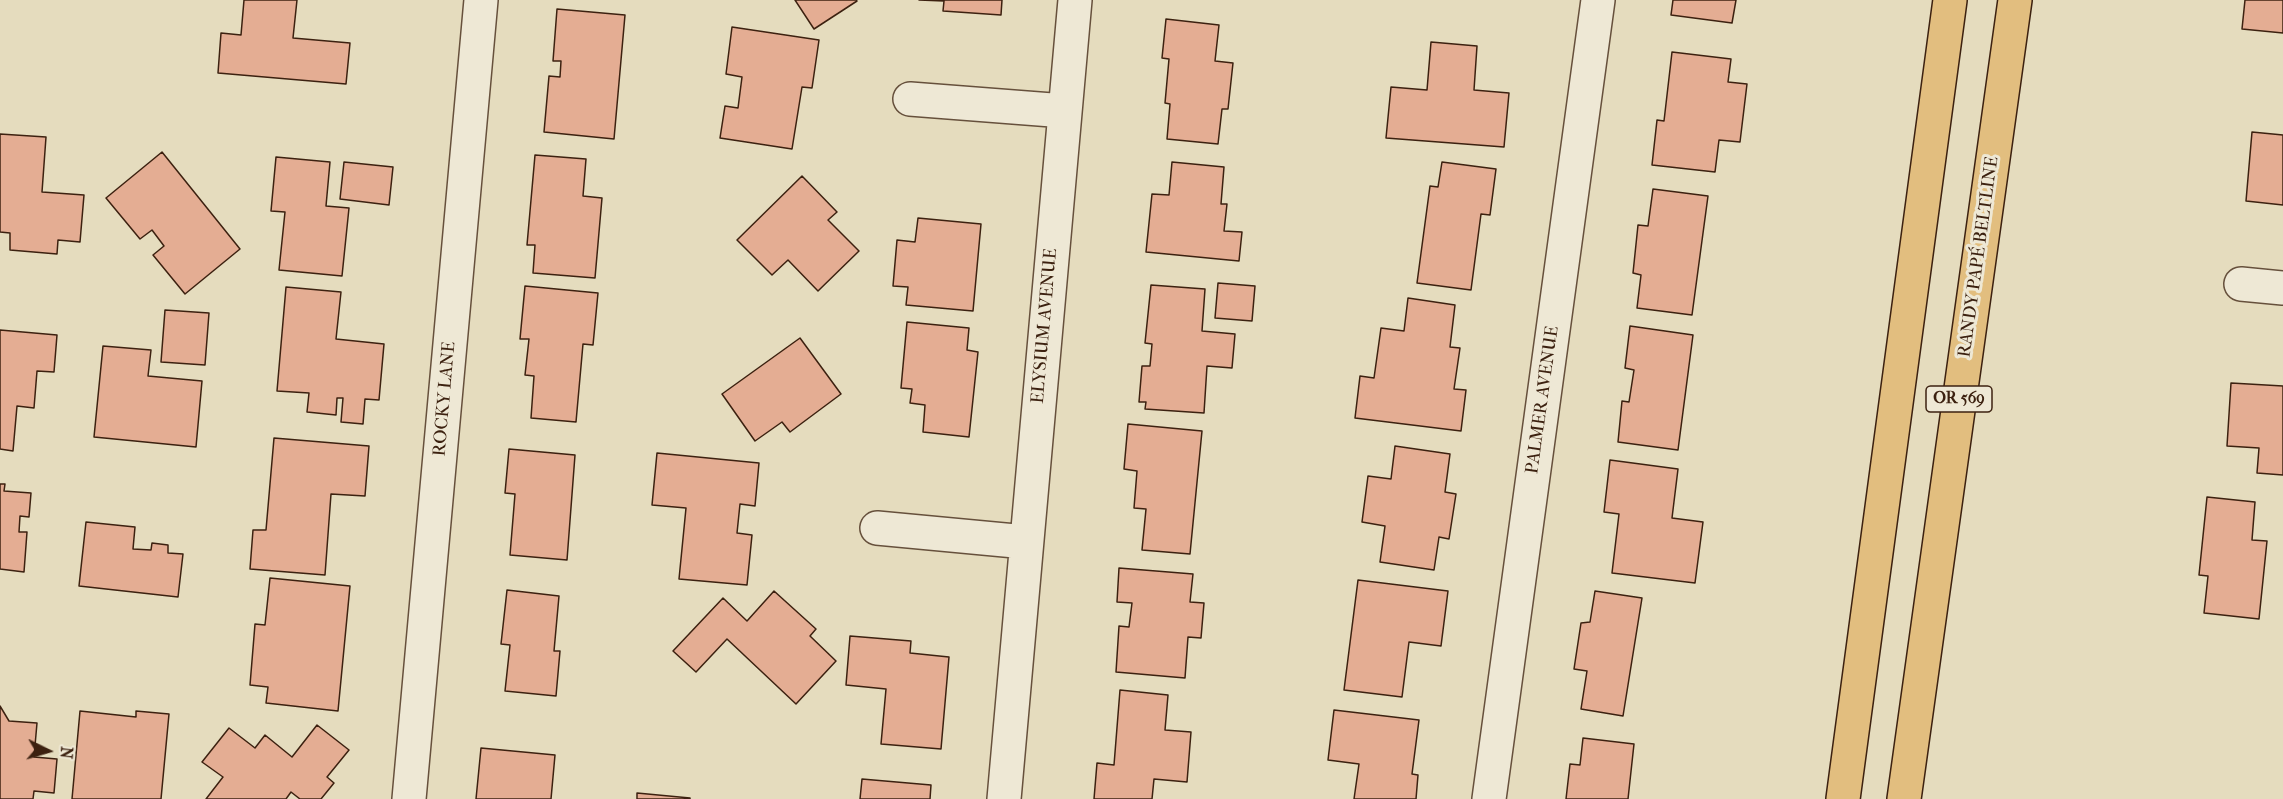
<!DOCTYPE html>
<meta charset="utf-8">
<style>
body{margin:0}
#map{position:relative;width:2283px;height:799px;overflow:hidden;background:#e5dcbe;font-family:"IM FELL French Canon",serif}
canvas{display:block}
.north{position:absolute;left:18px;top:721px;width:60px;height:60px;-webkit-text-stroke:4px #eee8d5;paint-order:stroke;rotate:95deg;font-size:16px;font-weight:700;line-height:24px;text-align:center;color:#3c2110}
.north::after{content:'';display:block;margin:auto;width:21px;height:27px;background:#3c2110;clip-path:polygon(50% 0,100% 100%,50% 72%,0 100%)}
</style>
<div id="map">
<canvas width="2283" height="799"></canvas>
<div class="north">N</div>
</div>
<script>
const c = document.querySelector('canvas').getContext('2d');
c.lineJoin = 'round';
function fillPath(path, color) { c.fillStyle = color; c.fill(path, 'evenodd'); }
function trace(path, color, width, dash) { c.strokeStyle = color; c.lineWidth = width; c.lineCap = dash ? 'butt' : 'round'; c.setLineDash(dash || []); c.stroke(path); }
function label(font, color, halo, rows, align = 'center') {
  c.font = font + ' "IM FELL French Canon",serif'; c.lineWidth = 6; c.setLineDash([]); c.textBaseline = 'middle'; c.strokeStyle = halo; c.fillStyle = color; for (const [text, x, y, turn = 0] of rows) {
    c.save(); c.translate(x, y); c.rotate((+turn || 0) * Math.PI / 180); c.textAlign = isNaN(turn) ? turn : align; if (halo) c.strokeText(text, 0, 0); c.fillText(text, 0, 0); c.restore();
  }
}
const building = new Path2D(`
 M244 0H297L293 38 350 43 346 84 218 73 221 33 241 35Z
 M795 0H856L857 1 814 29Z
 M919 0H1002L1001 15 943 11 944 1Z
 M1673 0H1736L1732 23 1671 15Z
 M2245 0H2283V33L2242 29Z
 M557 9 625 15 614 139 544 132 549 76 560 77 561 61H553Z
 M1166 19 1219 25 1215 61 1233 63 1228 109H1222L1218 144 1167 139 1170 104 1165 103 1169 59 1162 58Z
 M732 27 819 40 812 88 802 87 792 149 720 138 725 106 738 108 742 77 726 74Z
 M1431 42 1477 46 1474 90 1509 93 1504 147 1386 138 1391 87 1427 90Z
 M1672 52 1731 59 1728 82 1747 84 1740 142 1719 140 1715 172 1652 165 1657 120 1664 121Z
 M2252 132 2283 135V205L2246 201Z
 M0 134 46 137 42 192 84 195 80 242 58 240 57 254 10 250V233L0 232Z
 M162 152 240 249 185 294 153 255 164 246 152 230 140 239 106 198Z
 M535 155 586 159 583 196 602 198 595 278 533 273 535 245H527Z
 M276 157 330 162 326 206 349 208 342 276 279 270 285 212 271 211Z
 M344 162 393 167 389 205 340 199Z
 M1172 162 1224 167 1221 204H1227L1224 231 1242 232 1239 261 1146 252 1152 194 1169 195Z
 M1442 162 1496 169 1490 215 1481 214 1471 290 1417 283 1430 186 1438 187Z
 M802 176 837 212 828 220 859 251 818 291 788 260 772 275 737 240Z
 M1653 189 1708 196 1692 315 1637 308 1641 275 1633 273 1638 225 1648 226Z
 M918 218 981 224 973 311 906 305 908 287 893 286 897 240 915 242Z
 M1218 283 1255 286 1252 321 1215 318Z
 M1151 285 1205 289 1202 331 1235 334 1232 368 1207 366 1204 413 1145 409 1146 402H1139L1142 366H1150L1152 344 1145 343Z
 M525 286 598 293 593 345 583 344 576 422 531 418 534 376 525 375 529 339H520Z
 M286 287 341 292 336 339 384 344 379 400 365 399 363 424 341 422 343 398H337L336 415 307 412 309 393 277 391Z
 M1408 298 1455 305 1450 347 1460 348 1454 389 1466 390 1461 431 1355 418 1360 376 1374 378 1381 328 1404 331Z
 M165 310 209 313 205 365 161 362Z
 M907 322 969 328 967 350 978 352 969 437 923 432 925 405 910 403 912 389 901 388Z
 M1630 326 1693 335 1678 450 1618 442 1622 401 1629 402 1634 370 1625 368Z
 M0 330 57 335 54 372 37 371 34 408 17 406 13 451 0 449Z
 M800 338 841 394 790 432 782 422 755 441 722 394Z
 M103 346 151 350 148 376 202 381 196 447 94 437Z
 M2231 383 2283 386V475L2257 473 2259 448 2227 446Z
 M1128 424 1202 431 1190 554 1142 550 1146 509 1134 508 1137 471 1124 469Z
 M274 438 369 446 365 496 331 494 325 575 250 569 253 530H266Z
 M1395 446 1450 454 1445 492 1456 494 1449 539 1439 537 1434 570 1380 562 1385 526 1362 522 1368 476 1391 479Z
 M509 449 575 455 567 560 510 555 515 494 505 493Z
 M657 453 759 463 755 506 740 504 737 533 752 535 747 585 679 579 686 508 652 505Z
 M1610 460 1678 469 1672 518 1703 522 1695 583 1612 573 1619 514 1604 512Z
 M0 484H5L4 491 31 493 29 517 20 516 19 532H27L24 572 0 569Z
 M2207 497 2255 502 2252 540 2267 541 2259 619 2204 613 2208 576 2199 575Z
 M86 522 135 527 133 549 151 550 152 543 168 545V553L183 554 178 597 79 586Z
 M1119 568 1193 574 1190 602 1204 603 1201 638 1188 637 1185 678 1116 672 1119 626 1129 627 1132 603 1117 602Z
 M270 578 350 586 338 711 266 703 268 687 250 685 255 624 265 625Z
 M1358 580 1448 591 1441 646 1409 642 1402 697 1344 690Z
 M507 590 559 596 554 651H560L556 696 505 691 510 645 501 644Z
 M774 591 816 629 810 636 836 661 796 704 727 639 696 672 673 651 723 598 747 621Z
 M1595 591 1642 598 1623 716 1581 709 1587 671 1574 669 1581 623 1590 622Z
 M850 636 911 641 910 653 949 657 941 749 881 744 886 689 846 685Z
 M1120 690 1168 695 1165 730 1191 732 1187 782 1154 779 1152 799H1094L1097 763 1114 765Z
 M0 706 9 721 37 723 34 757 57 759 54 793 34 791 33 799H0Z
 M1334 710 1419 720 1412 774 1418 775 1416 799H1354L1359 764 1328 760Z
 M80 711 136 717V711L169 714 161 799H72Z
 M317 725 349 750 327 777 334 783 321 799H300L291 792 286 799H206L223 777 202 762 229 728 255 748 265 735 292 757Z
 M1583 738 1634 744 1628 799H1566L1570 764 1580 765Z
 M481 748 555 755 551 799H476Z
 M862 779 931 785 930 799H860Z
 M637 793 690 798V799H637Z`);
fillPath(building, '#e4ad93');
trace(building, '#3c2110', 1.5);
const minor = new Path2D(`
 M910 99 1065 111
 M2241 284 2283 288
 M877 528 1026 542
 M409 799 481 0
 M1004 799 1075 0
 M1489 799 1598 0`);
const highway = new Path2D(`
 M1843 799 1950 0
 M1904 799 2015 0`);
trace(minor, '#66503c', 36);
trace(highway, '#3c2110', 36);
trace(minor, '#eee8d5', 33);
trace(highway, '#e2be7f', 33);
for (const [x, y, w] of [
 [1959,399,66]
]) { const box = new Path2D(); box.roundRect(x - w / 2, y - 13, w, 26, 4.5); c.fillStyle = '#eee8d5'; c.fill(box); trace(box, '#3c2110', 1.5); }
label('bold 16px', '#3c2110', null, [
 ["OR 569",1959,399]
]);
label('18px', '#3c2110', '#eee8d5', [
 ["RANDY PAPÉ BELTLINE",1979,257,-82],
 ["ELYSIUM AVENUE",1045,326,-85],
 ["ROCKY LANE",445,399,-85],
 ["PALMER AVENUE",1543,400,-82]
]);
</script>
